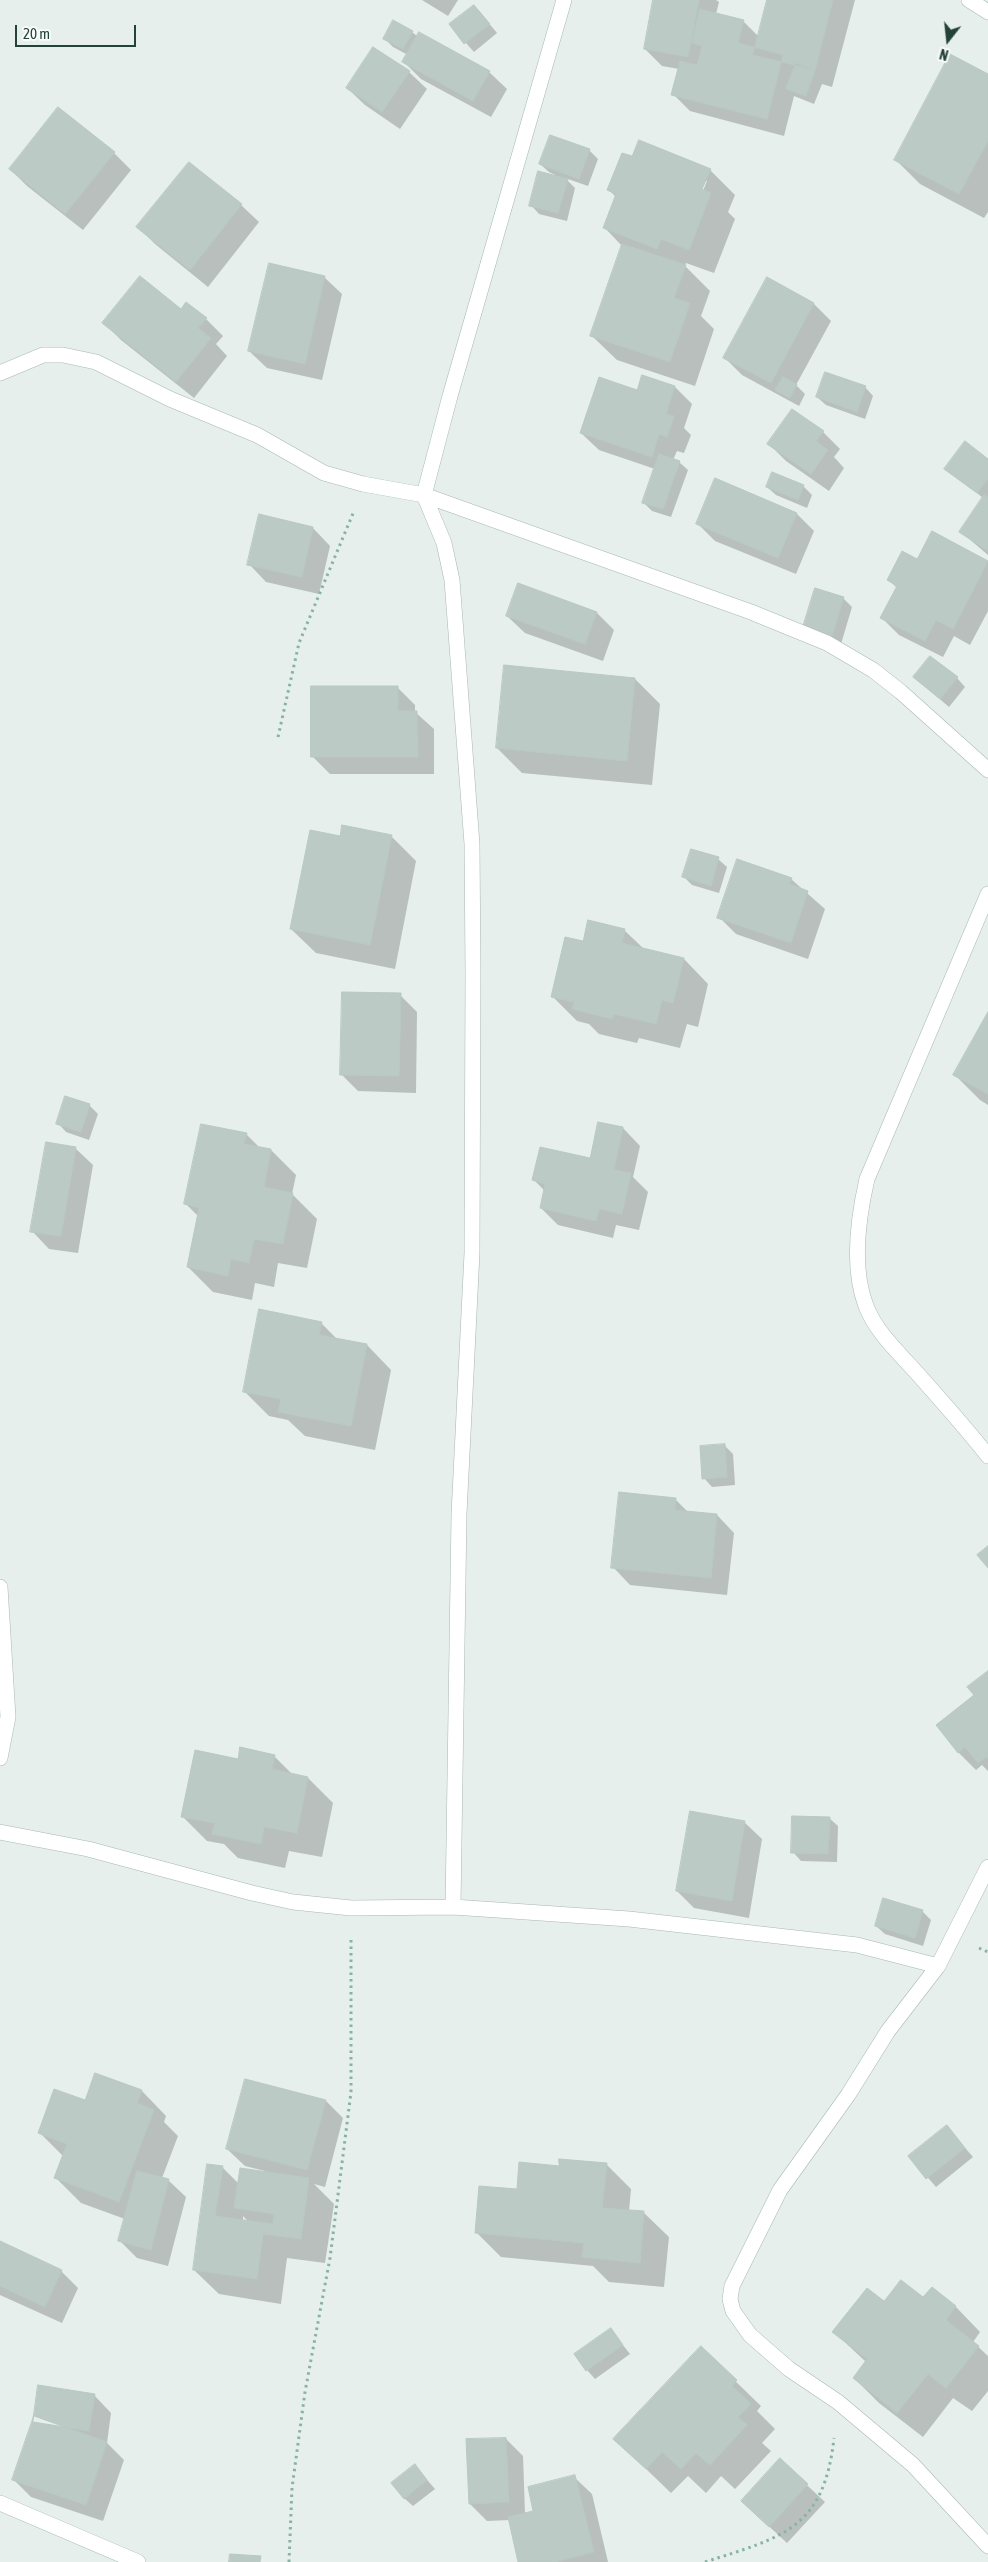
<!DOCTYPE html>
<style>
body{margin:0}
#map{position:relative;width:988px;height:2562px;overflow:hidden;background:#e6efeb;font-family:"Asap Condensed",sans-serif}
canvas{display:block}
.north{position:absolute;left:923px;top:15px;width:50px;height:50px;-webkit-text-stroke:4px #f7fbf9;paint-order:stroke;rotate:196deg;font-size:14px;font-weight:700;line-height:20px;text-align:center;color:#24423a}
.north::after{content:'';display:block;margin:auto;width:18px;height:22px;background:#24423a;clip-path:polygon(50% 0,100% 100%,50% 72%,0 100%)}
.scale{position:absolute;left:15px;top:25px;width:121px;height:22px;box-sizing:border-box;border:2px solid #24423a;border-top:0;padding-left:6px;font-size:15px;line-height:18px;white-space:nowrap;color:#24423a;-webkit-text-stroke:4px #f7fbf9;paint-order:stroke}
</style>
<div id="map">
<canvas width="988" height="2562"></canvas>
<div class="north">N</div>
<div class="scale">20 m</div>
</div>
<script>
const c = document.querySelector('canvas').getContext('2d');
c.lineJoin = 'round';
function fillPath(path, color) { c.fillStyle = color; c.fill(path, 'evenodd'); }
function trace(path, color, width, dash) { c.strokeStyle = color; c.lineWidth = width; c.lineCap = dash ? 'butt' : 'round'; c.setLineDash(dash || []); c.stroke(path); }
fillPath(new Path2D(`
 M422 0H458L448 16Z
 M654 0H716L719 2 716 14 743 21 759 37 768 0H855L832 87 822 84 814 104 794 96 784 136 690 111 673 94 679 69 662 66 645 49Z
 M482 15 497 33 474 52 450 25Z
 M412 32 418 37 489 72 507 89 491 117 421 79 404 62 408 55 393 47 385 39Z
 M374 48 409 72 427 89 400 129 365 105 347 88Z
 M988 76V212L984 218 920 184 895 159Z
 M589 150 598 159 588 186 565 178 575 188 567 221 539 214 531 205 555 175 549 172 540 164Z
 M114 153 131 170 83 230 27 186 10 169Z
 M633 158 710 170 735 195 728 212 735 219 714 273 686 263 685 266 710 291 701 316 714 329 695 386 617 360 592 336 622 246 604 227 616 197 609 190ZM704 181H707L701 196 698 195Z
 M189 164 241 205 259 222 208 287 155 244 138 227Z
 M324 277 342 294 322 380 267 368 249 351Z
 M767 279 814 304 831 321 796 385 805 394 799 406 742 375 725 358Z
 M206 319 223 336 216 344 227 356 194 398 121 340 104 323Z
 M643 376 675 387 692 404 684 428 691 435 684 453 677 451 673 460 679 462 688 470 671 517 652 511 643 502 655 469 599 450 581 433 637 392Z
 M865 387 873 396 865 419 826 405 817 397Z
 M823 432 840 449 834 457 844 468 829 491 786 461 769 444Z
 M988 461V555L961 532 983 498 946 468Z
 M773 474 804 487 812 495 807 508 776 495 767 487Z
 M797 514 814 531 796 574 715 541 698 524Z
 M260 516 313 528 330 546 319 594 266 582 249 564Z
 M933 532 988 561V611L970 645 954 636 943 657 899 635 882 618 897 588 889 580 918 561Z
 M519 584 597 613 614 630 603 661 525 633 507 616Z
 M843 598 852 607 841 644 813 635Z
 M914 677 957 678 965 687 949 707Z
 M635 679 660 704 652 785 522 773 497 748Z
 M398 688 415 705V712L434 729V774H330L313 757Z
 M391 836 416 861 395 969 316 953 291 929 341 837Z
 M718 859 727 867 719 893 692 885 684 877Z
 M791 879 825 909 808 959 736 934 719 917Z
 M624 930 644 949 684 959 708 984 698 1027 687 1024 680 1048 639 1038 637 1043 599 1034 589 1024 577 1021 552 996 584 943Z
 M400 995 417 1012 416 1093 358 1091 341 1074Z
 M988 1015V1105L980 1100 955 1075Z
 M66 1098 90 1106 98 1114 89 1140 66 1132 58 1123Z
 M623 1128 640 1146 633 1177 648 1192 639 1230 616 1225 613 1238 558 1225 541 1208 545 1191 534 1180 591 1160Z
 M246 1134 260 1148 271 1150 296 1175 292 1194 317 1219 307 1268 278 1263 274 1287 255 1283 252 1300 213 1292 188 1267 198 1216 186 1204Z
 M75 1148 93 1165 78 1253 49 1249 32 1231Z
 M321 1323 338 1340 367 1345 391 1370 375 1450 305 1436 288 1420 269 1416 244 1391Z
 M724 1445 733 1454 735 1485 712 1487 704 1478Z
 M675 1499 688 1512 717 1515 734 1533 727 1595 630 1585 613 1567Z
 M988 1673V1771L982 1765 976 1770 959 1753 938 1725 976 1696Z
 M274 1756 293 1775 308 1778 333 1803 322 1857 289 1851 285 1868 238 1858 224 1844 207 1841 182 1816 239 1760Z
 M829 1818 838 1826 837 1862 801 1861 793 1852Z
 M744 1822 762 1839 749 1918 694 1908 677 1891Z
 M922 1911 931 1920 923 1946 885 1934 876 1926Z
 M96 2074 142 2091 166 2116 164 2122 178 2136 162 2178 168 2180 186 2197 168 2266 137 2258 120 2241 125 2219 81 2203 56 2178 64 2157 39 2132 85 2101Z
 M326 2101 343 2118 325 2187 314 2184 334 2204 325 2263 287 2258 281 2304 219 2294 194 2270 222 2167 239 2184 265 2171 245 2166 227 2149ZM243 2216 249 2222 243 2221Z
 M947 2127 973 2157 936 2187 910 2157Z
 M606 2164 631 2189 629 2211 644 2213 669 2237 664 2287 609 2282 593 2266 501 2257 476 2232 518 2191 560 2167Z
 M0 2243 61 2271 78 2288 62 2323 0 2295Z
 M932 2289 956 2307 980 2332 973 2342 988 2356V2391L972 2411 953 2398 923 2437 879 2403 854 2378 866 2362 834 2332 884 2303 923 2299Z
 M611 2330 630 2354 595 2379 587 2370Z
 M701 2348 761 2406 757 2411 775 2429 762 2443 771 2451 735 2489 721 2476 706 2493 688 2476 671 2493 615 2439Z
 M94 2395 111 2413 107 2443 124 2460 103 2521 31 2497 14 2480Z
 M506 2439 523 2456 525 2514 535 2512 574 2477 592 2494 608 2562H520L510 2520 487 2521 470 2504Z
 M780 2460 825 2502 787 2543 760 2518Z
 M415 2466 435 2489 413 2506 404 2498Z`), '#0003');
const building = new Path2D(`
 M653 0H699L688 57 644 49Z
 M767 0H833L815 70 753 55Z
 M474 5 490 24 464 44 449 24Z
 M700 9 744 20 738 43 783 55 767 119 671 95 680 61 697 65 702 46 692 43Z
 M393 20 413 31 403 49 383 39Z
 M419 32 490 71 473 101 402 62Z
 M373 47 410 71 382 112 346 88Z
 M950 54 988 74V141L959 194 894 160Z
 M796 63 815 70 806 96 786 89Z
 M58 107 115 152 65 214 9 169Z
 M550 135 590 149 579 179 539 164Z
 M639 140 711 169 702 189 711 193 689 250 661 239 657 249 603 228 616 194 607 190 622 153 632 156Z
 M189 162 242 204 190 270 136 227Z
 M538 171 568 179 558 213 529 206Z
 M622 244 686 265 674 298 690 303 670 362 590 336Z
 M269 263 325 276 305 364 248 351Z
 M140 276 181 309 186 302 207 318 198 328 211 338 176 382 102 323Z
 M767 277 814 303 771 383 723 358Z
 M825 372 866 386 857 412 816 397Z
 M642 375 675 386 666 414 674 416 667 437 659 434 652 457 580 433 599 377 637 390Z
 M783 377 797 384 790 398 775 390Z
 M792 409 824 431 816 441 828 450 811 474 767 444Z
 M965 441 988 459V479L977 493 944 469Z
 M659 454 680 461 663 509 642 503Z
 M772 472 804 485 798 500 766 487Z
 M715 478 797 513 778 558 696 524Z
 M984 495 988 497V551L959 532Z
 M259 514 313 527 302 577 247 565Z
 M932 531 988 561 953 629 936 620 925 641 880 618 897 586 887 580 902 551 917 559Z
 M518 583 597 612 585 644 506 616Z
 M815 588 844 597 832 636 803 627Z
 M930 656 958 677 940 699 913 677Z
 M504 665 635 678 627 761 496 748Z
 M311 686H398V711H417L418 757H311Z
 M342 825 392 835 370 945 290 929 310 830 340 836Z
 M691 849 719 857 711 886 682 877Z
 M737 859 792 878 790 884 808 891 791 943 717 918Z
 M588 920 625 929 622 943 684 958 673 1003 662 1000 656 1024 614 1014 612 1019 572 1009 574 1002 551 997 565 937 583 941Z
 M342 992 401 993 399 1076 340 1075Z
 M988 1012V1094L953 1075Z
 M65 1096 90 1104 81 1132 56 1124Z
 M598 1122 623 1127 614 1170 631 1173 622 1214 599 1209 596 1221 540 1208 545 1184 532 1180 540 1147 590 1158Z
 M201 1124 247 1133 244 1144 271 1149 264 1187 293 1193 283 1244 254 1239 249 1263 231 1259 228 1276 187 1267 199 1208 184 1204Z
 M46 1142 76 1147 61 1236 30 1232Z
 M259 1309 322 1322 319 1335 367 1344 351 1426 278 1412 281 1399 243 1392Z
 M725 1444 727 1477 702 1479 700 1446Z
 M619 1492 676 1498 675 1510 717 1514 711 1578 611 1568Z
 M988 1546V1568L977 1555Z
 M988 1671V1758L986 1757 978 1763 965 1747 958 1753 936 1725 974 1695 967 1687Z
 M240 1747 275 1755 272 1769 308 1777 297 1833 264 1827 261 1844 212 1834 215 1823 181 1817 195 1750 238 1759Z
 M690 1811 745 1821 732 1901 676 1891Z
 M792 1816 830 1817 828 1854 791 1853Z
 M883 1898 923 1910 915 1938 875 1926Z
 M95 2073 142 2090 137 2103 154 2110 119 2202 54 2178 67 2144 38 2133 54 2089 85 2100Z
 M245 2079 326 2100 307 2170 226 2149Z
 M947 2125 965 2148 926 2179 908 2156Z
 M559 2159 607 2163 602 2208 644 2211 640 2263 582 2257 584 2243 475 2233 479 2186 517 2189 519 2162 559 2166Z
 M207 2164 223 2166 215 2216 273 2224 274 2214 234 2208 240 2168 309 2178 301 2239 263 2234 257 2279 193 2270Z
 M137 2171 169 2179 151 2250 118 2241Z
 M0 2241 62 2270 45 2307 0 2286Z
 M901 2280 923 2297 932 2287 956 2306 946 2320 979 2346 946 2388 928 2374 897 2413 853 2378 867 2359 832 2332 867 2288 884 2301Z
 M611 2328 623 2345 586 2371 574 2354Z
 M701 2346 737 2380 732 2386 751 2404 738 2417 747 2425 710 2465 696 2453 681 2469 662 2452 646 2469 613 2439Z
 M38 2385 95 2394 89 2431 33 2422Z
 M34 2416 107 2442 86 2505 12 2480Z
 M506 2438 509 2502 469 2504 466 2439Z
 M780 2458 808 2484 769 2527 741 2501Z
 M415 2464 427 2480 404 2499 391 2483Z
 M575 2475 594 2552 555 2562H518L508 2517 533 2511 528 2487Z
 M230 2554 261 2556 260 2562H229Z`);
fillPath(building, '#bbcac4');
trace(building, '#b8c9c2', 1);
const minor = new Path2D(`
 M969 0 988 12
 M0 373 43 355H63L96 362 170 399 257 435 324 473 363 484 424 495 751 612 827 643 873 670 901 692 988 770
 M988 894 867 1179C858 1218 851 1267 866 1306 876 1332 898 1352 916 1372 941 1400 965 1427 988 1456
 M0 1587 8 1717 0 1758
 M0 1832 88 1849 252 1893 293 1902 351 1908 453 1907 629 1919 857 1945 938 1966
 M988 1867 938 1966 888 2031 848 2095 780 2190 732 2286 730 2299 733 2311 750 2335 789 2369 838 2402 913 2465 988 2546
 M453 1907 459 1514 472 1253 473 972 472 844 452 580 444 543 424 495 450 396 564 0
 M0 2503 138 2562`);
trace(minor, '#a8b8b2', 16);
trace(new Path2D(`
 M278 737 299 643 354 511
 M979 1948 988 1952
 M289 2562 292 2488 305 2392 330 2258 351 2092V1936
 M705 2562C783 2537 824 2529 834 2438`), '#86b3a5', 3, [2.5, 4]);
trace(minor, '#fff', 15);
</script>
